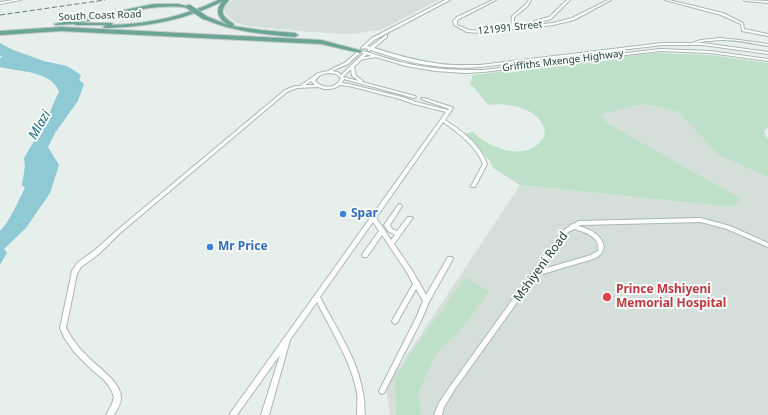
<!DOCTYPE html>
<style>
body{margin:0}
canvas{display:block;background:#e6efeb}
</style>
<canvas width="768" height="415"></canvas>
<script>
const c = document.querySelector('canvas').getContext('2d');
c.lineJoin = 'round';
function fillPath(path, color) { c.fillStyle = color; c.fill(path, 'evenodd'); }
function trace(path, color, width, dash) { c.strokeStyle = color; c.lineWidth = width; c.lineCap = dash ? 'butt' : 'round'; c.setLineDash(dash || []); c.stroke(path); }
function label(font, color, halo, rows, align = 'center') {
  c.font = font + ' "Noto Sans",sans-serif'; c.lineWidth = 4; c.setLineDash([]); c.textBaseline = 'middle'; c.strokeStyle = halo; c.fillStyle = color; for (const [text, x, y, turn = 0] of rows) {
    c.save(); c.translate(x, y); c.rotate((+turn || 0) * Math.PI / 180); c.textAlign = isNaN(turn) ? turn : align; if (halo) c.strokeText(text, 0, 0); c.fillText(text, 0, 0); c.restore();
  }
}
fillPath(new Path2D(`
 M233 0H439L381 30 352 34 311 32 249 26 236 23 227 15 224 10 225 5Z
 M642 104 678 111 718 155 768 177V415H390L386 387 520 185 732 207 607 123 601 115Z`), '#d4dfda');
fillPath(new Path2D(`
 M654 53 711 55 768 63V128L764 131 766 137 768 139V177L718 155 678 111 642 104 601 115 607 123 741 199 732 207 520 185 493 168 490 161 465 134 473 132C491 150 532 164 545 134 544 109 508 102 489 105 481 98 478 90 470 84L473 75Z
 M466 277 489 292 460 331 435 355 418 393 421 415H396L395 379 411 353Z`), '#bfe0c8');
fillPath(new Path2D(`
 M0 43 13 50 44 61 67 66 81 75 79 80 84 84 78 101 55 133 48 147 59 165 50 193 26 228 4 249 7 253 0 265V231C10 221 18 201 25 188L22 185 25 166 24 158 47 119 59 91C50 70 18 72 0 67V58L2 57 0 55Z`), '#8ec9d4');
const minor = new Path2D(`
 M14 0H21L0 4V2Z
 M493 0H496L459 19 457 21V25L469 30 480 31 511 28 512 16 525 5 529 0H531L527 7 514 17V27L532 25 534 21 549 17 567 0H570L551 19 536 23 535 25 553 23 572 18 608 0H611L574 20 553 25 480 33 467 32 454 25 453 21 457 17Z
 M665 0H669L723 13 743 23 744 29 768 34V36L742 31 741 24 721 15Z
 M744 0 768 1V3L745 1Z
 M720 38 739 40 768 44V46C749 43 729 38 710 41 703 41 697 43 691 45L689 44 701 40Z
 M359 50 362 51 348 64 332 71 338 72 341 75 365 52H367V54L354 67 356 76 362 80 363 81 362 82 415 96 416 97 414 98 344 79 342 83 349 84 402 97 416 102 448 110 449 109 421 99 422 98H424L452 107 453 108 445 120C462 131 480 144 487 164L475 187H471V186L483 164C476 146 459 133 443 122L376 218 384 229 391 240 395 235 388 231 384 225 398 205 400 204 402 206 390 225 392 229 397 231 408 217H412L413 218 412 219 394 244 412 270 418 281H419L420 284 426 295 448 257H452L453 259 429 302 421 321 384 393 382 394 380 393 379 391 380 389 416 318 423 301 416 289 397 323 395 324 393 323 392 321 393 319 413 284 408 274 382 235 367 257H363L362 255 363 253 379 231 373 222 320 297C336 328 358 359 363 393 365 400 364 408 365 415H357C357 408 358 400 357 393 351 360 331 331 317 302L290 340 269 415H261L280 355 237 415H229L446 112 414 104 400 99 349 86 340 85 335 88 329 89H324L318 87 297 88 287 92 119 234 99 254 81 267 77 274 66 328C71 338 78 347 86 355 97 367 121 381 121 398 121 404 117 410 114 415H106L112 404 114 397 112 392 109 386 104 380 91 369 74 352 65 339 60 328 72 271 77 263 95 250 115 232 285 90 295 86H300L318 73 328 71 346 62ZM351 69 352 76 359 81 343 77ZM330 73 336 74 341 78C336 89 323 89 315 81 318 75 324 73 330 73ZM311 81 315 85H305Z
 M701 218 730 226 768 243V247L727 229 701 222 580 225 579 226C585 228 591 230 596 234 607 243 606 254 593 259L536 276 455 389 444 407 442 415H434L439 403 451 385 551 246 564 230 570 226V225L573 224 579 221ZM574 229C585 232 601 237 598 251L591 255 540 270 568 232Z`);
const tertiary = new Path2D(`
 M445 0H450L374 40 367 46 370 47 386 35H387V37L374 48C393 54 413 60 434 63 449 66 464 65 480 65L662 43H703L768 52V54L703 45H662L480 67C465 68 451 68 436 66 414 64 392 57 371 50L368 51V49L365 48 363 49 361 48 372 38Z
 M660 49 710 51 768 59V61L710 53 660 51 483 72 466 73 435 71 406 66 376 57 359 60 357 59 359 58 372 56 359 52 358 51 360 50C380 56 400 63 420 66 441 70 462 70 483 70Z`);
const primary = new Path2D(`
 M218 0H229C219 11 221 16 234 24L233 26 260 30 295 33 298 35 295 37C263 34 232 32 202 18V16H206L228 25C218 18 214 11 223 1 186 20 147 27 105 28L103 27 106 25H76L74 24 56 25 54 24 154 4H178L191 7 189 8C152 2 117 16 80 23H111L113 24 112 25C149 24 185 16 218 0Z
 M61 27 321 40 363 51 360 53 321 44 61 31 0 35V31Z`);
trace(minor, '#a8b8b2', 2);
trace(tertiary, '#a8b8b2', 2);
trace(primary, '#c2cac8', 2);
fillPath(minor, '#fff');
fillPath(tertiary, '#fff');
fillPath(primary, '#6aa596');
trace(new Path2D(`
 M0 15 105 0`), '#5f7d75', 1, [5, 2.5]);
const primaryBridge = new Path2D(`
 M189 7 204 17`);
trace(primaryBridge, '#c2cac8', 6, []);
trace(primaryBridge, '#6aa596', 5);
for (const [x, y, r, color] of [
 [343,214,4,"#3f7fe0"],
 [210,247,4,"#3f7fe0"],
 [607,297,5,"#e0444e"]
]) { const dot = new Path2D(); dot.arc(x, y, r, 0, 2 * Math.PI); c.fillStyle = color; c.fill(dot); trace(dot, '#f7fbf9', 1.5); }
label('10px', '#24423a', '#f7fbf9', [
 ["South Coast Road",100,16,-2],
 ["121991 Street",510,28,-6],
 ["Griffiths Mxenge Highway",563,61,-7]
]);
label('bold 12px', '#366cbe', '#f7fbf9', [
 ["Spar",351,214],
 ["Mr Price",218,247]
], 'left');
label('12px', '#24423a', '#f7fbf9', [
 ["Mshiyeni Road",541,267,-54]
]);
label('bold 12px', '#be3a42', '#f7fbf9', [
 ["Prince Mshiyeni",616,290],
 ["Memorial Hospital",616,304]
], 'left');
label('italic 13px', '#1c6f80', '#f7fbf9', [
 ["Mlazi",40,125,-60]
]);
</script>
